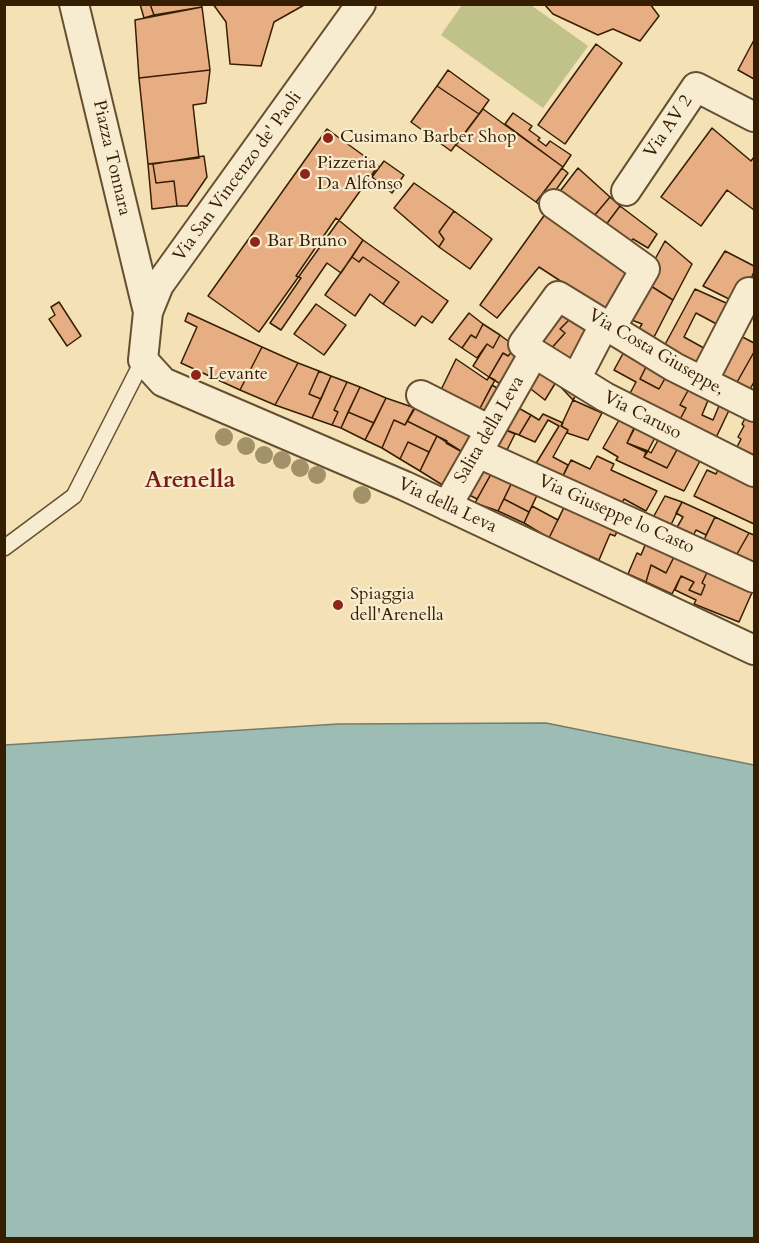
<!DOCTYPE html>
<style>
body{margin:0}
#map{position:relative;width:759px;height:1243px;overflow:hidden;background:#f4e1b6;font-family:Cardo,serif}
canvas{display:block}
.frame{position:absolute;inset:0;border:6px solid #361e03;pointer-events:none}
</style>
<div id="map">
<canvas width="759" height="1243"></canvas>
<div class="frame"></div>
</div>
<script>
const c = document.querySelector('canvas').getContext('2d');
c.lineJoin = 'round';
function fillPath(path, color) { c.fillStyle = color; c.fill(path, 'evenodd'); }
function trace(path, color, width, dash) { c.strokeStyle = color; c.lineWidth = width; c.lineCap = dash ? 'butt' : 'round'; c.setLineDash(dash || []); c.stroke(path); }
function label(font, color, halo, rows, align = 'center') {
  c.font = font + ' Cardo,serif'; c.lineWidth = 4.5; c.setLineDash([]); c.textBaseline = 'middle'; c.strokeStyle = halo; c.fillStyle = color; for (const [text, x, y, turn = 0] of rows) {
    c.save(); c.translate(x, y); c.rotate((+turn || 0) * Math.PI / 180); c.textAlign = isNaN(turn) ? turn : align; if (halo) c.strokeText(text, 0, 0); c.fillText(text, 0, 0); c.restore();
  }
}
fillPath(new Path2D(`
 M462 5H531L588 46 543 108 441 35Z`), '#c1c18a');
const water = new Path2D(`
 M546 723 754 765V1238H5V745L338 724Z`);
fillPath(water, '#9cbcb4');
trace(water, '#737d6d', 1.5);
const building = new Path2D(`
 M140 4H150L154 15 144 18Z
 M150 4H201L202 7 154 15Z
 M213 4H306L274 22 261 66 230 64 226 22Z
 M544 4H650L659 16 640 41 613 29 598 35 553 14Z
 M202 7 210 70 139 78 135 20Z
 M754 40V79L738 70Z
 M596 44 622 63 565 144 538 125Z
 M210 70 206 103 193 105 199 158 148 164 139 78Z
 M448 70 489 100 479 114 437 86Z
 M437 86 479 114 451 151 411 122Z
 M483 109 563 167 536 202 456 145Z
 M513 113 532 126 529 130 540 138 538 140 546 146 550 141 571 155 563 167 505 124Z
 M712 128 751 161 754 157V210L727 190 701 226 661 197Z
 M327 129 378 166 259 332 208 296Z
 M204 156 207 177 187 206H177L174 181 156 183 153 164Z
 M384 161 404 175 392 193 372 177Z
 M148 164H153L156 183 174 181 177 206 152 209Z
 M562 168 568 173 543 208 536 202Z
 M578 168 610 197 589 222 554 199Z
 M414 183 454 211 439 232 444 239 439 247 394 208Z
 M610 197 620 206 602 230 589 222Z
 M551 206 637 267 608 312 539 267 497 318 480 305Z
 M620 206 657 234 648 248 633 239 626 246 602 230Z
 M454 211 492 239 470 269 439 247 444 239 439 232Z
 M336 218 363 240 341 273 327 263 281 330 270 323 301 278 296 276Z
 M363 240 448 301 432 323 422 316 415 326 383 304 399 282 363 257 359 262 352 257Z
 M665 241 692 264 673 300 643 281Z
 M725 251 754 266V272L739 304 703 286Z
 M352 257 359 262 363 257 399 282 383 304 370 294 355 316 325 295Z
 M643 281 673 300 652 341 637 332 642 324 624 317Z
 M695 289 735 307 724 328 696 313 684 337 711 352 701 371 662 350Z
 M59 302 81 336 67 346 49 319 55 315 51 307Z
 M316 304 346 325 324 355 294 334Z
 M567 309 574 315 560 329 565 333 549 351 540 340Z
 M188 313 262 347 240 390 181 363 197 327 185 321Z
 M469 313 483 324 476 338 471 335 462 348 449 339Z
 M574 315 592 332 564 368 549 351 565 333 560 329Z
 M483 324 500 335 493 348 487 344 477 358 462 348 471 335 476 338Z
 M733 332 754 343V352L736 384 712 371Z
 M500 335 516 347 508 356 503 353 489 377 473 366 487 344 493 348Z
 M262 347 298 363 275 405 240 390Z
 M516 347 528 355 507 388 489 377 503 353 508 356Z
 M626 348 649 361 640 379 659 389 667 375 690 387 680 405 686 408 677 425 627 399 636 382 614 370Z
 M754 352V382L749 391 736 384Z
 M456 359 487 380 489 377 495 380 477 414 439 394Z
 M649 361 711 393 702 415 713 420 722 399 732 404 713 444 677 425 686 408 680 405 690 387 667 375 659 389 640 379Z
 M298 363 319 371 309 394 321 399 312 418 275 405Z
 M540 365 576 395 573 400 556 382 545 400 527 386Z
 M319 371 331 376 321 399 309 394Z
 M331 376 347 382 334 410 338 412 332 425 312 418Z
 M347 382 360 387 341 428 332 425 338 412 334 410Z
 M492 385 504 392 488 419 477 414Z
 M360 387 386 398 374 423 348 412Z
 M420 397 479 428 464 453 446 443 447 441 407 421Z
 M386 398 415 408 405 425 394 420 382 448 365 440Z
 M573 400 602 413 588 440 567 433 568 430 561 426Z
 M515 406 531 415 519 435 501 428Z
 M348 412 374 423 365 440 341 428Z
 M748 413 754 416V455L737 447 741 439 738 437 744 426 742 424Z
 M543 414 563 423 561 426 568 430 553 457 568 465 560 482 532 470 559 426 548 420 535 442 519 435 531 415 539 420Z
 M394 420 405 425 407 421 437 436 429 452 408 442 400 459 382 448Z
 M619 420 634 428 627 443 646 452 644 457 667 468 678 448 701 459 684 491 616 460 618 457 603 448Z
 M639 420 659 430 648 451 627 443Z
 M501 428 515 434 504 456 488 449Z
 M663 431 681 442 667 468 644 457 648 451 651 453Z
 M437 436 464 453 444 486 420 471Z
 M408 442 429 452 420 471 400 459Z
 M597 456 614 464 611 470 657 491 646 511 624 499 619 509 560 482 571 460 590 469Z
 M477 459 495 467 477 499 460 490Z
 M495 467 515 476 498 511 475 503Z
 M719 468 754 485V524L694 496 707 470 716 474Z
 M515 476 540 489 529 512 504 499Z
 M540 489 567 501 549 538 524 523Z
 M540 489 567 501 558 520 532 506Z
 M665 496 682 502 668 531 650 523Z
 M504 499 529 512 524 523 498 511Z
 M567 501 620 525 615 536 610 534 599 560 549 538Z
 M682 502 715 517 706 535 696 530 690 542 676 529 683 517 676 513Z
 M715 517 749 533 733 561 702 544Z
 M749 533 754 535V571L733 561Z
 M648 538 677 551 666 573 651 565 646 582 628 574 637 553 641 555Z
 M677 551 710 566 702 583 705 585 701 595 689 590 694 582 681 576 672 594 646 582 651 565 666 573Z
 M710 566 754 588 739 622 694 604 696 600 675 590 681 576 694 582 689 590 701 595 705 585 702 583Z`);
fillPath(building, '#e8ae83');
trace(building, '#361e03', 1.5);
const lane = new Path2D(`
 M4 548 74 496 143 360`);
const street = new Path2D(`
 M74 4 148 312
 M361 4 159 285 148 312 143 360 163 382 405 486 754 650
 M626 191 696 87 754 117
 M554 204 645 269 611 328
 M576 379 604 325
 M703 381 749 292
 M421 395 490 430
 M754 407 674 367 558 296 523 344 534 353 605 397 754 472
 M478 453 754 578
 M447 506 534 353`);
trace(lane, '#664f30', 18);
trace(street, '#664f30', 32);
trace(lane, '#f8ecd0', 15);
trace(street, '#f8ecd0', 28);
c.fillStyle = '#a3916a';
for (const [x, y] of [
 [224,437],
 [246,446],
 [264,455],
 [282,460],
 [300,468],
 [317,475],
 [362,495]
]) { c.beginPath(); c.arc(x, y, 9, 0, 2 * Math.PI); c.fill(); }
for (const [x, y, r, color] of [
 [328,138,6,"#8f2418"],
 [305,174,6,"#8f2418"],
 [255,242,6,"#8f2418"],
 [196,375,6,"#8f2418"],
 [338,605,6,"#8f2418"]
]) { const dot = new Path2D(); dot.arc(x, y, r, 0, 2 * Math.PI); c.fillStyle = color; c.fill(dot); trace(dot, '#f8ecd0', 2); }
label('18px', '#361e03', '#f8ecd0', [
 ["Via AV 2",669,127,-56],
 ["Piazza Tonnara",111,158,77],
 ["Via San Vincenzo de' Paoli",238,177,-54],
 ["Via Costa Giuseppe,",656,353,30],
 ["Via Caruso",642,416,27],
 ["Salita della Leva",490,430,-60],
 ["Via della Leva",447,506,25],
 ["Via Giuseppe lo Casto",616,515,24]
]);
label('18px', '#361e03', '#f8ecd0', [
 ["Cusimano Barber Shop",340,138],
 ["Pizzeria",317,164],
 ["Da Alfonso",317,185],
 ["Bar Bruno",267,242],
 ["Levante",208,375],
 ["Spiaggia",350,595],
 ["dell'Arenella",350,616]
], 'left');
label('bold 24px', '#7a1f14', '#f8ecd0', [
 ["Arenella",190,481]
]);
</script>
